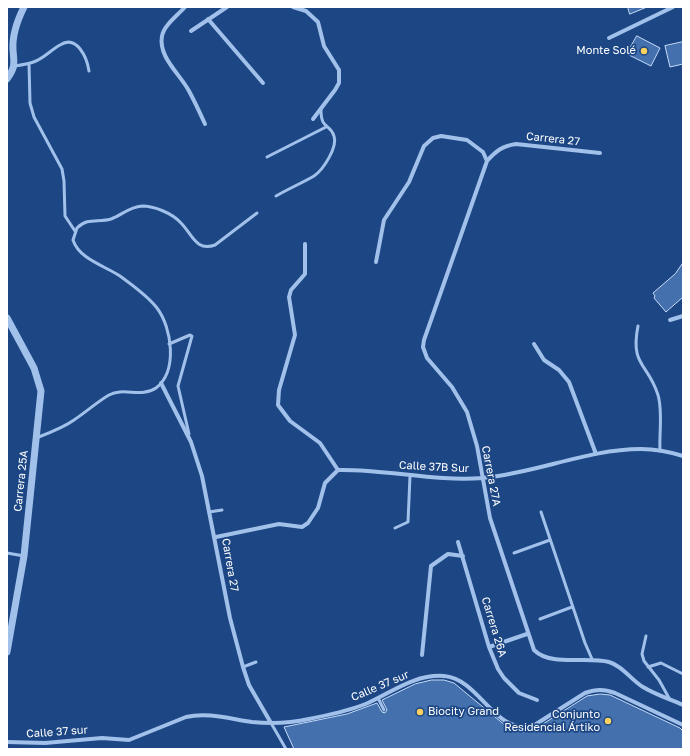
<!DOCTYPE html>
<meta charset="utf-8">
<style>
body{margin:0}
#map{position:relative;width:690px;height:756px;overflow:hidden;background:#1c4684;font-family:"Golos Text",sans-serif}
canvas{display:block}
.frame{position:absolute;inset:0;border:8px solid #fff;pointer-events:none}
</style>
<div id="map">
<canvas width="690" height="756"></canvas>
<div class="frame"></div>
</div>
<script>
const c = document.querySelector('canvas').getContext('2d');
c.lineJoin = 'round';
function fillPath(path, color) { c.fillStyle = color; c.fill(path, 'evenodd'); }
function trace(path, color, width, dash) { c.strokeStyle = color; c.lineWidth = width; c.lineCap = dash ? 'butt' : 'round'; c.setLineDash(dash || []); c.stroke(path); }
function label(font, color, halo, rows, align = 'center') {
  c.font = font + ' "Golos Text",sans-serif'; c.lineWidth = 3.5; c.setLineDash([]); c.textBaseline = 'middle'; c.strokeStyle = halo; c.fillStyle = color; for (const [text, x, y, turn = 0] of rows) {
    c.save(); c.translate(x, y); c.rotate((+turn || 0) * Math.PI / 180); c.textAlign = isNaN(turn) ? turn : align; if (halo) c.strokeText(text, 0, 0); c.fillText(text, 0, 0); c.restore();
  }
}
const building = new Path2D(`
 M628 7H647L630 14Z
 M637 36 660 48 651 66 627 54Z
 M683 42V64L670 67 665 46Z
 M683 263V297L666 312 654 298 655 296 653 293 675 274Z
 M432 680H444L454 683 506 726 514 731 525 732 535 729 587 696 600 694 610 695 680 728 683 731V749H294L284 727 347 714 377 703 382 712 385 713 387 710 382 700 415 684Z`);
fillPath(building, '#4470ad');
trace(building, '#c6dcf8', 1);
trace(new Path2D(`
 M29 64 30 103 34 117 62 169 64 181 65 216 75 231
 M15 66C22 65 29 64 36 61 45 57 51 50 60 45 77 34 87 58 89 71
 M267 157 326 127
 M276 196C288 189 302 183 314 176 323 170 338 147 334 136 330 123 321 130 321 110
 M638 326C630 366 648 363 658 395 663 412 659 433 660 451
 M169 344 190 335 192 336 178 386 189 434
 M36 438C49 433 63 428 74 420 86 412 97 402 109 395 124 387 141 398 156 388 178 371 172 328 157 308 147 295 132 285 120 276 105 266 79 259 73 240L77 228C88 217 98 223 111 219 122 215 129 207 142 206 154 206 172 213 181 223 192 234 196 252 215 245L257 213
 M209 512 222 510
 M541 512 585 643 592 659
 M395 528 408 522 410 476
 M7 553 24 556
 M514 553 550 540
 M540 619 572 607
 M646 636 642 654 644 661 659 680 669 698
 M243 667 256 662
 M648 667 661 663 683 674
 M378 698 384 710
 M271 723 286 749`), '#a1c1eb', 3);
trace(new Path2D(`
 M185 7C178 15 164 25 162 36 158 57 180 74 189 91 195 102 200 113 205 124
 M293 7 306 11 318 22 324 46 339 70V83L335 90 313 119
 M208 19 263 83
 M191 31 227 7
 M609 38 673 7
 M600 153 516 144C502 146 496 151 487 161L424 340 423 347 427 358 452 387 467 412 477 446 490 518 534 650C551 667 586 656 609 662 623 666 631 680 643 687 656 695 670 699 683 705
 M305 244V274L291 290 289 297 295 335 279 390 278 405 290 421 320 443 338 470
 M376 262 384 220 409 182 424 146 433 138 441 136 467 140 483 152 487 161
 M670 320 683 316
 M534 344 544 360 559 370 569 382 596 454
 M161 383 191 442 202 476 230 618 243 667 249 685 271 723
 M216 537 279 524 302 527 308 523 318 508 325 483 338 470C386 469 435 482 483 478 537 473 588 449 641 449 655 449 670 452 683 456
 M458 542 489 647 498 669 504 678 519 693 537 700
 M489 647 527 634
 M422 655 431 566 448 554 463 556
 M7 742 45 743 102 738 129 740 186 717C208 712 230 719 252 722 271 724 291 723 309 719 328 715 350 711 368 703 392 692 415 674 444 676 480 679 494 735 533 726L585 693C596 689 604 689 615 693L683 725`), '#a1c1eb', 4);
trace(new Path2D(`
 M7 79C16 66 14 64 13 50 12 35 18 19 24 7
 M7 318 34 368 41 391 24 556 7 652`), '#a1c1eb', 7);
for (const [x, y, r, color] of [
 [644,51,4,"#fcd25e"],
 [420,712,4,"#fcd25e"],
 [608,721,4,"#fcd25e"]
]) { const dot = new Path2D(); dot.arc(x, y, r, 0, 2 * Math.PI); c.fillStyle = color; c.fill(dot); trace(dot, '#1c4684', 1.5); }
label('11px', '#fff', '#1c4684', [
 ["Monte Solé",636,51],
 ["Biocity Grand",428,712,"left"],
 ["Conjunto",600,715],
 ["Residencial Ártiko",600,728]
], 'right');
label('11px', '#fff', '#1c4684', [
 ["Carrera 27",553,139,6],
 ["Calle 37B Sur",434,467,3],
 ["Carrera 27A",491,476,79],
 ["Carrera 25A",21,481,-84],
 ["Carrera 27",230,565,80],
 ["Carrera 26A",494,627,73],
 ["Calle 37 sur",380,686,-23],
 ["Calle 37 sur",57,732,-4]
]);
</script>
